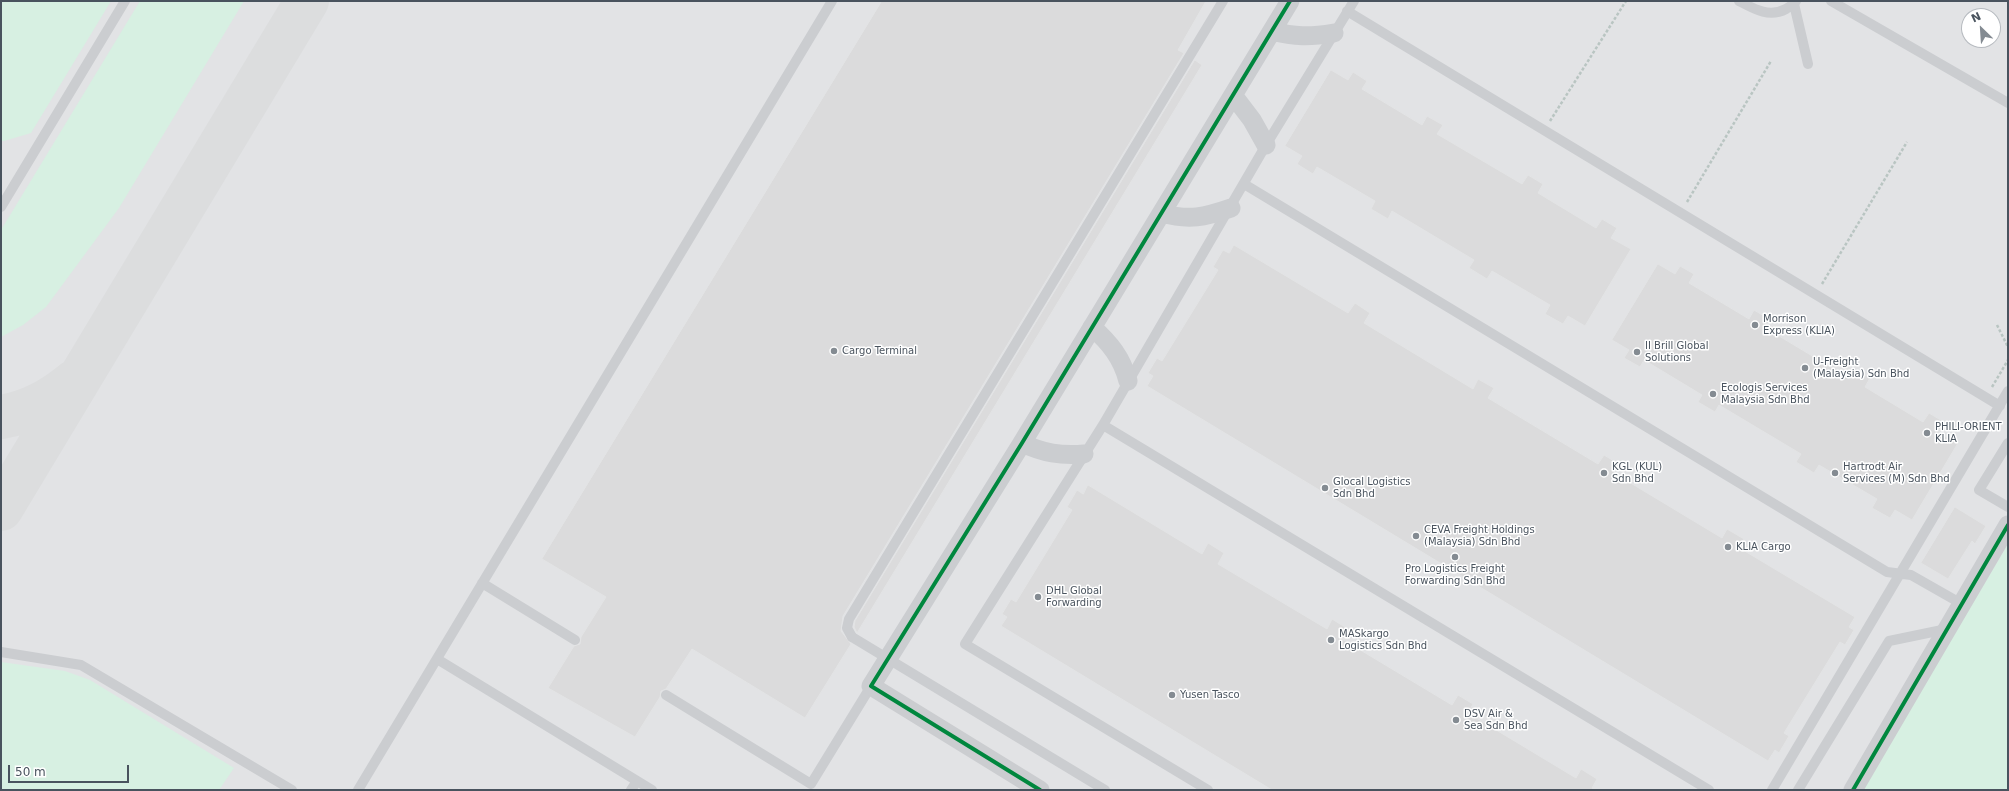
<!DOCTYPE html>
<style>
body{margin:0}
#map{position:relative;width:2009px;height:791px;overflow:hidden;background:#f2f2f2;font-family:"DejaVu Sans",sans-serif}
canvas{display:block}
.frame{position:absolute;inset:0;border:2px solid #49535e;pointer-events:none}
.north{position:absolute;left:1961px;top:8px;width:40px;height:40px;box-sizing:border-box;background:#fff;border:1px solid #b6babf;border-radius:50%;rotate:335deg;font-size:11px;font-weight:700;line-height:16px;text-align:center;color:#49535e}
.north::after{content:'';display:block;margin:auto;width:14px;height:18px;background:#848b92;clip-path:polygon(50% 0,100% 100%,50% 72%,0 100%)}
.scale{position:absolute;left:8px;top:765px;width:121px;height:18px;box-sizing:border-box;border:2px solid #49535e;border-top:0;padding-left:5px;font-size:12px;line-height:14px;white-space:nowrap;color:#49535e;-webkit-text-stroke:3px #fff;paint-order:stroke}
</style>
<div id="map">
<canvas width="2009" height="791"></canvas>
<div class="frame"></div>
<div class="north">N</div>
<div class="scale">50 m</div>
</div>
<script>
const c = document.querySelector('canvas').getContext('2d');
c.lineJoin = 'round';
function fillPath(path, color) { c.fillStyle = color; c.fill(path, 'evenodd'); }
function trace(path, color, width, dash) { c.strokeStyle = color; c.lineWidth = width; c.lineCap = dash ? 'butt' : 'round'; c.setLineDash(dash || []); c.stroke(path); }
function label(font, color, halo, rows, align = 'center') {
  c.font = font + ' "DejaVu Sans",sans-serif'; c.lineWidth = 3; c.setLineDash([]); c.textBaseline = 'middle'; c.strokeStyle = halo; c.fillStyle = color; for (const [text, x, y, turn = 0] of rows) {
    c.save(); c.translate(x, y); c.rotate((+turn || 0) * Math.PI / 180); c.textAlign = isNaN(turn) ? turn : align; if (halo) c.strokeText(text, 0, 0); c.fillText(text, 0, 0); c.restore();
  }
}
fillPath(new Path2D(`
 M1 1H2008V790H1ZM1969 16H1993V40H1969Z`), '#e2e3e5');
fillPath(new Path2D(`
 M1 1H111L31 133 4 141H1Z
 M140 1H244L119 208 46 307 23 325 1 337V230Z
 M2008 544V790H1861Z
 M1 662 65 671 90 680 234 768 219 790H1Z`), '#d7f0e2');
trace(new Path2D(`
 M1 417C30 412 52 400 75 381
 M1 509 307 1`), '#dcddde', 44);
const building = new Path2D(`
 M882 1H1206L1178 50 1184 53 843 616 841 631 851 644 805 718 692 649 666 689 661 691 660 697 635 737 548 688 574 646 580 644 581 637 606 597 542 559Z
 M1195 60 1202 65 857 633 854 627 855 621Z
 M1331 70 1348 80 1353 72 1367 81 1362 89 1422 125 1427 116 1443 125 1437 134 1522 184 1528 175 1543 184 1538 193 1596 228 1602 219 1617 228 1611 238 1631 249 1585 326 1568 316 1563 324 1545 314 1550 305 1492 271 1487 279 1469 268 1474 260 1392 211 1388 219 1371 209 1375 201 1317 167 1313 174 1297 164 1302 156 1285 146Z
 M1234 245 1348 313 1355 303 1370 313 1364 323 1473 389 1478 379 1494 388 1488 398 1598 464 1604 455 1619 464 1614 473 1722 538 1727 529 1744 539 1738 547 1855 617 1849 627 1854 630 1845 645 1840 642 1784 733 1789 736 1779 753 1775 750 1768 761 1147 386 1153 376 1148 373 1157 358 1162 361 1218 270 1213 267 1223 250 1229 253Z
 M1658 264 1675 274 1680 266 1694 274 1689 283 1749 319 1754 310 1769 319 1764 327 1849 378 1854 369 1870 378 1865 387 1923 422 1929 413 1944 422 1938 432 1958 443 1912 520 1895 510 1890 518 1872 508 1877 499 1819 465 1814 473 1796 462 1801 454 1719 405 1715 412 1698 402 1702 395 1644 360 1640 367 1624 358 1629 350 1612 340Z
 M1088 485 1202 554 1208 543 1224 553 1218 564 1327 629 1332 619 1348 629 1342 639 1452 705 1458 695 1473 704 1468 713 1576 778 1581 769 1597 779 1592 788 1596 790H1272L1001 626 1007 617 1002 614 1011 599 1016 602 1072 510 1067 507 1077 490 1083 494Z
 M1955 507 1986 526 1975 544 1972 541 1948 579 1921 563Z`);
fillPath(building, '#dbdbdc');
trace(building, '#e3e4e5', 1);
trace(new Path2D(`
 M1550 121 1626 1
 M1687 202 1771 61
 M1822 284 1907 142
 M1997 325 2008 347
 M1992 387 2008 360`), '#b9c5c2', 2.5, [3, 2]);
trace(new Path2D(`
 M1739 1C1754 9 1769 18 1786 9 1790 6 1794 5 1796 1
 M1831 1 2008 103
 M1794 4 1808 64
 M1347 11 2000 406
 M1244 184 1887 572 1911 575 1962 604
 M1 207 125 1
 M1103 425 1709 790
 M2008 443 1979 490 2008 507
 M482 583 575 640
 M852 637 847 628 849 619 1223 1
 M1 652 81 665 292 790
 M437 659 652 790
 M666 695 811 784 871 686
 M358 790 832 1
 M631 790 637 781
 M1208 790 965 644 1103 425 1266 145 1354 1
 M1772 790 2008 391
 M1798 790 1889 641 1947 629`), '#cbcdd0', 10);
trace(new Path2D(`
 M1272 31C1295 37 1310 37 1334 33
 M1233 95 1252 120 1266 145
 M1162 213C1189 221 1205 217 1231 208
 M1092 327C1110 343 1122 358 1128 381
 M1022 443C1043 453 1061 456 1084 454
 M1040 790 871 686 1022 443 1290 1
 M1853 790 2008 525`), '#cbcdd0', 19);
trace(new Path2D(`
 M852 637 1105 790`), '#cbcdd0', 10);
trace(new Path2D(`
 M1040 790 871 686 1022 443 1290 1
 M1853 790 2008 525`), '#00873e', 4);
for (const [x, y, r, color] of [
 [1755,325,4,"#848b92"],
 [834,351,4,"#848b92"],
 [1637,352,4,"#848b92"],
 [1805,368,4,"#848b92"],
 [1713,394,4,"#848b92"],
 [1927,433,4,"#848b92"],
 [1604,473,4,"#848b92"],
 [1835,473,4,"#848b92"],
 [1325,488,4,"#848b92"],
 [1416,536,4,"#848b92"],
 [1728,547,4,"#848b92"],
 [1455,557,4,"#848b92"],
 [1038,597,4,"#848b92"],
 [1331,640,4,"#848b92"],
 [1172,695,4,"#848b92"],
 [1456,720,4,"#848b92"]
]) { const dot = new Path2D(); dot.arc(x, y, r, 0, 2 * Math.PI); c.fillStyle = color; c.fill(dot); trace(dot, '#fff', 1.5); }
label('10px', '#49535e', '#fff', [
 ["Morrison",1763,319],
 ["Express (KLIA)",1763,331],
 ["II Brill Global",1645,346],
 ["Solutions",1645,358],
 ["Cargo Terminal",842,351],
 ["U-Freight",1813,362],
 ["(Malaysia) Sdn Bhd",1813,374],
 ["Ecologis Services",1721,388],
 ["Malaysia Sdn Bhd",1721,400],
 ["PHILI-ORIENT",1935,427],
 ["KLIA",1935,439],
 ["KGL (KUL)",1612,467],
 ["Sdn Bhd",1612,479],
 ["Hartrodt Air",1843,467],
 ["Services (M) Sdn Bhd",1843,479],
 ["Glocal Logistics",1333,482],
 ["Sdn Bhd",1333,494],
 ["CEVA Freight Holdings",1424,530],
 ["(Malaysia) Sdn Bhd",1424,542],
 ["KLIA Cargo",1736,547],
 ["Pro Logistics Freight",1455,569,"center"],
 ["Forwarding Sdn Bhd",1455,581,"center"],
 ["DHL Global",1046,591],
 ["Forwarding",1046,603],
 ["MASkargo",1339,634],
 ["Logistics Sdn Bhd",1339,646],
 ["Yusen Tasco",1180,695],
 ["DSV Air &",1464,714],
 ["Sea Sdn Bhd",1464,726]
], 'left');
</script>
